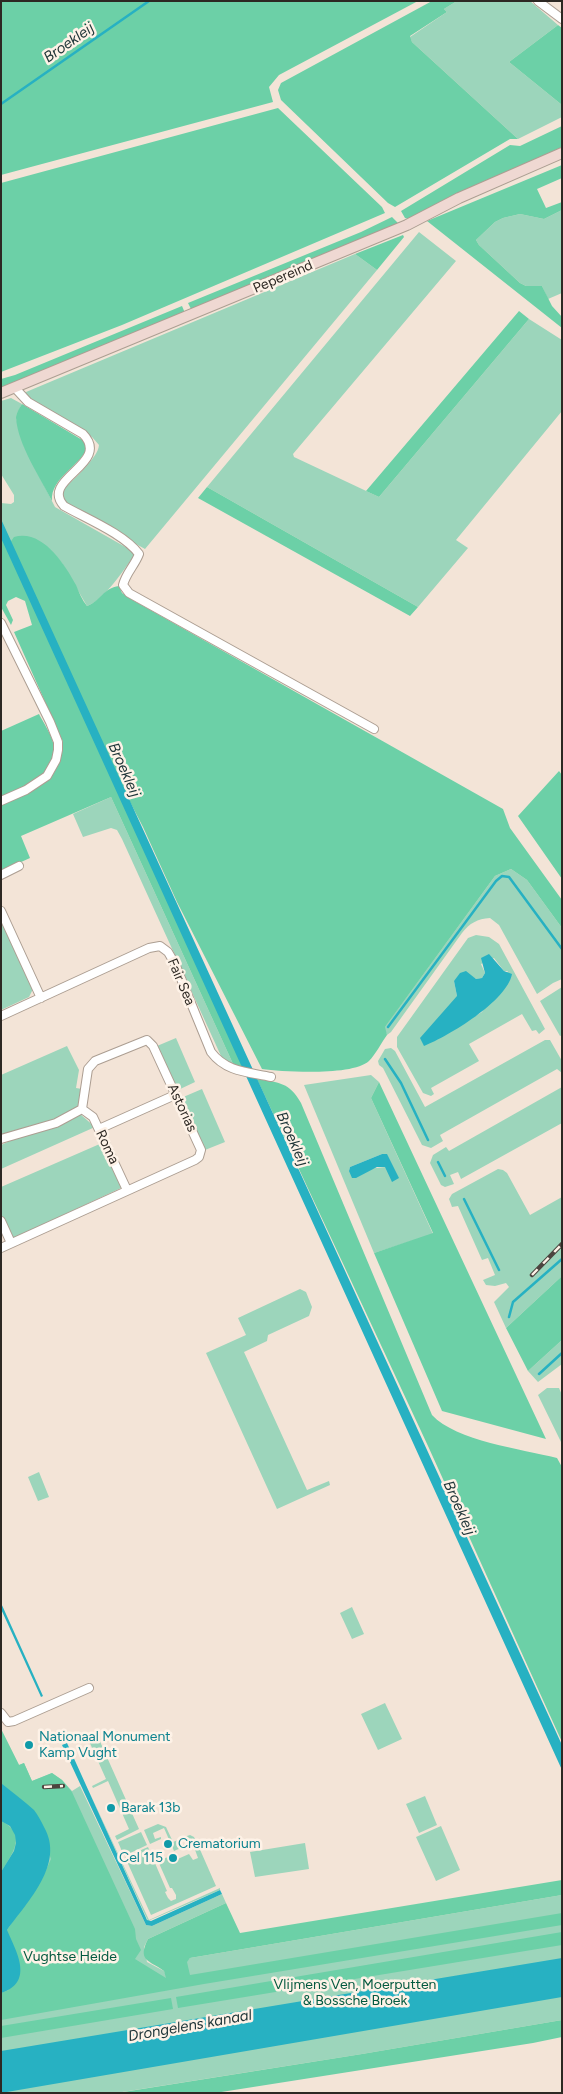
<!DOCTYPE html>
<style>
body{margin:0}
#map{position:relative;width:563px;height:2094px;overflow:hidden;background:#f3e4d7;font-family:Figtree,sans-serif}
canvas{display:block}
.frame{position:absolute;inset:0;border:2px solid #2d2823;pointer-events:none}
</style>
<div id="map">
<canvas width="563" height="2094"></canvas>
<div class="frame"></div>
</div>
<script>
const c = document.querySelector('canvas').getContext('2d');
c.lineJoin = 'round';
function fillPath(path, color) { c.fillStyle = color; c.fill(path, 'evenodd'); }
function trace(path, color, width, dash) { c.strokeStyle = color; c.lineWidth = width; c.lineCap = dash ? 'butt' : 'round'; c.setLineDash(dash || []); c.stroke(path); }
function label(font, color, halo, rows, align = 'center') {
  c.font = font + ' Figtree,sans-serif'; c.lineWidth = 5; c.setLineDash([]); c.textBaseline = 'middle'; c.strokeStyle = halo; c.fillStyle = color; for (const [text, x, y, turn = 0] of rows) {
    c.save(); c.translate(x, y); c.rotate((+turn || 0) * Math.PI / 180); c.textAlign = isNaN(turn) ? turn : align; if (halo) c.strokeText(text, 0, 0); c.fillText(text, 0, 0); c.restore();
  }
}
fillPath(new Path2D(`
 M457 1H530L558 25 509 62 562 105V117L518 139 412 42 410 37 447 12 444 9Z
 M562 210V293L548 299 542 286H526L520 283 479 245 476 240 495 222 503 218 520 214 544 219Z
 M419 232 456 261 293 454 294 457 379 497 529 319 562 340V411L456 540 468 548 418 607 207 487Z
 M355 254 377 270 145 549 64 504 60 493C70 482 98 459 99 445L92 437 24 396 26 392Z
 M11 398 22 404 17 413 16 418 24 446 55 507 136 553C124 569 105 600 87 606L62 563 54 554 8 545 1 529V503L11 504 14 502V495L1 474V401Z
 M111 797 234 1066 227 1063 221 1056 122 839 117 830 111 828 83 837 73 814Z
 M511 869 527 880 562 928V979L553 983 537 994 499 925 490 918C477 919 470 923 462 933L391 1032 387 1035 384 1028 495 876Z
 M1 917 33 989 29 997 1 1010Z
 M476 935 489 937 499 944 545 1029 539 1034 536 1030 532 1031 522 1014 469 1044 479 1061 431 1088 434 1094 431 1096 423 1093 397 1047V1037L468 938ZM494 958 504 971H508L482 1012 470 1019 457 996 454 981 470 976 476 979 482 978 485 973 481 964Z
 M562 987V1035L560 1036 540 1001Z
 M176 1038 195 1082 176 1091 157 1046Z
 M545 1040H550L562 1061V1073L557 1069 440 1135 443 1141 431 1148 422 1145 383 1068 379 1065 378 1061 385 1049 391 1048 395 1051 425 1107Z
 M67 1046 79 1070 76 1088 82 1089C81 1095 81 1102 77 1107 65 1122 20 1131 1 1137V1075Z
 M371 1075 379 1082 371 1098 433 1234 374 1253 304 1085ZM382 1154 385 1167 349 1171 350 1167Z
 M562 1087V1123L461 1179 458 1172 450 1175 454 1184 445 1187 441 1185 430 1163 433 1155 446 1147 449 1151Z
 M202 1089 225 1142 205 1150 181 1098Z
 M80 1114 95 1127 1 1169V1145L19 1137 56 1126Z
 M102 1143 121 1188 16 1237H12L1 1214V1187Z
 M498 1169 503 1170 507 1173 530 1215 562 1197V1276L506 1328 494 1302 509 1287 506 1283 495 1286 486 1285 483 1280 495 1275 488 1258 482 1260 458 1206 452 1207 449 1199 452 1194Z
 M300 1289 306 1292 312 1307 309 1316 268 1335 267 1341 244 1352 307 1490 329 1481 330 1485 277 1509 206 1353 246 1335 238 1318Z
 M562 1340V1364L538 1382 528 1371Z
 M547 1388H559L562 1395V1444L538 1395Z
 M39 1472 49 1497 38 1501 28 1477Z
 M352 1607 364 1634 352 1639 340 1613Z
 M385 1703 402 1739 378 1750 361 1714Z
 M1 1729 19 1765 24 1763 32 1781 52 1773 62 1780 72 1791 80 1786 146 1925 152 1926 222 1894 226 1903 148 1939 144 1947 147 1962 164 1971 167 1978 190 1958 562 1895V2020L362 2054 116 2093H1Z
 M98 1737 139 1829 117 1840 115 1836 129 1829 108 1781 93 1788 92 1786 106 1779 89 1741Z
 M85 1783 149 1920 220 1888V1890L148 1921Z
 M425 1796 437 1825 419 1833 406 1804Z
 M158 1824 166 1827 173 1842 180 1839 182 1845 186 1843 184 1837 190 1835 194 1837 197 1844 193 1845 192 1843 174 1851 164 1828 153 1833 155 1839 161 1837V1839L150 1844 144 1830Z
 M441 1826 460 1870 436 1881 416 1837Z
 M141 1832 147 1845 124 1856 118 1842Z
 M305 1843 309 1869 255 1877 250 1852Z
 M198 1845 216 1886 151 1915 125 1857 148 1847 167 1891 165 1892 168 1898 171 1901 176 1899V1895L172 1888H170L158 1861 168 1857 171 1862 189 1854 193 1860 198 1858 194 1847Z`), '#9cd5bb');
fillPath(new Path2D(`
 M1 1H418L279 75 269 87 273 102 1 175Z
 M432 1H457L444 9 447 12 410 36 412 42 518 139H510L395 207 388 203 281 100 278 90 281 83Z
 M558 25 562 28V105L509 62Z
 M278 108 382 207 385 213 122 325 1 372V183Z
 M562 126V147L408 219 405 218 401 211 510 145 520 146Z
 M562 165V178L537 189 546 208 562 202V210L544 219 520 214 503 218 495 222 476 240 479 245 520 283 526 286H542L552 306 562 317V328L427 221Z
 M392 217 399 224 192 311 188 303 361 232Z
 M403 235 404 237 377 270 355 254Z
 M182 306 185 313 1 390V379L15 375Z
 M519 311 529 319 379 497 366 491Z
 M22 404 89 444C83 465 50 477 52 501 40 477 18 445 16 418 16 413 19 409 22 404Z
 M207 487 418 607 410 616 198 498Z
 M1 529 9 544 14 537C42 529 64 563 76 585 79 592 82 600 87 606 101 601 103 588 119 586L122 593 129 598 503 809 510 828 562 900V928L527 880 511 869 495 876 385 1027 387 1035C381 1043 376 1054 369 1061 353 1076 284 1072 262 1069L177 902 143 827 97 738 246 1069 234 1066 111 797 21 836 30 858 1 871V804L29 791 60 758 63 742 14 632 32 625 25 601 16 597 8 601 6 605 13 620 11 625 1 607Z
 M39 714C44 724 55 739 54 750 54 778 21 788 1 798V731Z
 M559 771 562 775V879L518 816Z
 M257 1079C280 1083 289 1082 301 1103L432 1415C456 1441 522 1449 557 1458L562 1467V1742L428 1446Z
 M379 1082 546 1439 442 1411 374 1253 433 1233 371 1098Z
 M562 1276V1340L528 1371 506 1328Z
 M1 1729 19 1765 24 1763 32 1781 52 1773 62 1780 72 1792 135 1929 136 1939 141 1950 135 1959 166 1978 164 1971C149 1960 137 1961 148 1939L226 1903 240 1933 562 1880V1895L190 1958 187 1962 190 1975 562 1913V1925L204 1984 1 2020V1993L9 1990 7 1930 42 1879 51 1859 35 1812 1 1783Z
 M1 1821C28 1834 12 1854 1 1872Z
 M562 1932V1945L178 2008 176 1997Z
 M171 1998 173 2009 1 2038V2026Z
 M562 2020V2037L533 2043 215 2093H117L362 2054Z`), '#6cd0a7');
fillPath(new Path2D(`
 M1 519 562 1745V1770L1 538Z
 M489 954 504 971 512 974C507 1001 449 1036 424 1046L420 1038 457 996 454 981 460 973 466 971 476 979 482 978 485 973 481 958Z
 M382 1154H387L399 1178 392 1182 385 1167H377L356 1178H352L349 1171 350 1167Z
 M1 1603 43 1696 41 1697 1 1609Z
 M67 1743 147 1920 151 1921 220 1890 222 1894 152 1926 146 1925 62 1745Z
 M1 1783C12 1792 24 1801 34 1810 38 1815 41 1821 44 1827 65 1864 28 1901 7 1930 16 1951 35 1982 1 1993V1872L14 1851 16 1843 15 1835 10 1826 1 1821Z
 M562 1958V1997L1 2093V2051Z`), '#27b1c2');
trace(new Path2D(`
 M1 104 149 1
 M388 1027 496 881 502 876 509 877 562 949
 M385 1059 401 1083 428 1140
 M438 1162 445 1176
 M464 1199 499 1270
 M509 1317 513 1302 562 1259
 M539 1374 562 1353`), '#27b1c2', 2.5);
const street = new Path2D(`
 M538 1 562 19
 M15 388 28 402 83 434C112 464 39 479 64 506 87 519 124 534 139 554 135 565 126 573 123 585L129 593 374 729
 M1 623 50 722 58 742V750L56 760 47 776 26 790 1 801
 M1 875 19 866
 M1 911 41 998
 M1 1016 149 948 160 946 168 952 175 964 211 1052C226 1072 248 1072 271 1077
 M82 1109 93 1117 127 1190
 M99 1129 175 1095
 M1 1139 56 1123 82 1109 88 1069 95 1061 147 1040 153 1046 201 1150 199 1157 195 1160 1 1248
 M1 1221 11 1243
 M1 1713 8 1722 14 1721 89 1688`);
const secondary = new Path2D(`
 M1 393 407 225 459 198 562 153`);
trace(street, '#ac9e92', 10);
trace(secondary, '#ac9e92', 12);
trace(street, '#fff', 8);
trace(secondary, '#efd8d2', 10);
const rail = new Path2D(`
 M532 1275 562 1244
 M44 1787 63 1786`);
trace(rail, '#4c453f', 4.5);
trace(rail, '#fef2e7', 2.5, [8]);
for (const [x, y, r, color] of [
 [29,1745,5,"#0f9aa8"],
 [111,1808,5,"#0f9aa8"],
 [168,1844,5,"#0f9aa8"],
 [173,1858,5,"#0f9aa8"]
]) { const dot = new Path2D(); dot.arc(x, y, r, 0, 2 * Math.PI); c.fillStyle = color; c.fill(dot); trace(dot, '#fef2e7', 2); }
label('14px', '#2d2823', '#fef2e7', [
 ["Pepereind",283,277,-23],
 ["Fair Sea",181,982,67],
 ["Astorias",182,1108,65],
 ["Roma",107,1147,65]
]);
label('14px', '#0d838f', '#fef2e7', [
 ["Nationaal Monument",39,1737],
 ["Kamp Vught",39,1753],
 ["Barak 13b",121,1808],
 ["Crematorium",178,1844],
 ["Cel 115",163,1858,"right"]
], 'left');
label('14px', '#03593f', '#fef2e7', [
 ["Vughtse Heide",70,1957],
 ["Vlijmens Ven, Moerputten",355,1985],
 ["& Bossche Broek",355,2001]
]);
label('italic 15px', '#203639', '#fef2e7', [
 ["Broekleij",69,43,-35],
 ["Broekleij",124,770,66],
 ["Broekleij",292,1139,66],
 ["Broekleij",459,1508,66],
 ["Drongelens kanaal",190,2026,-10]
]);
</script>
